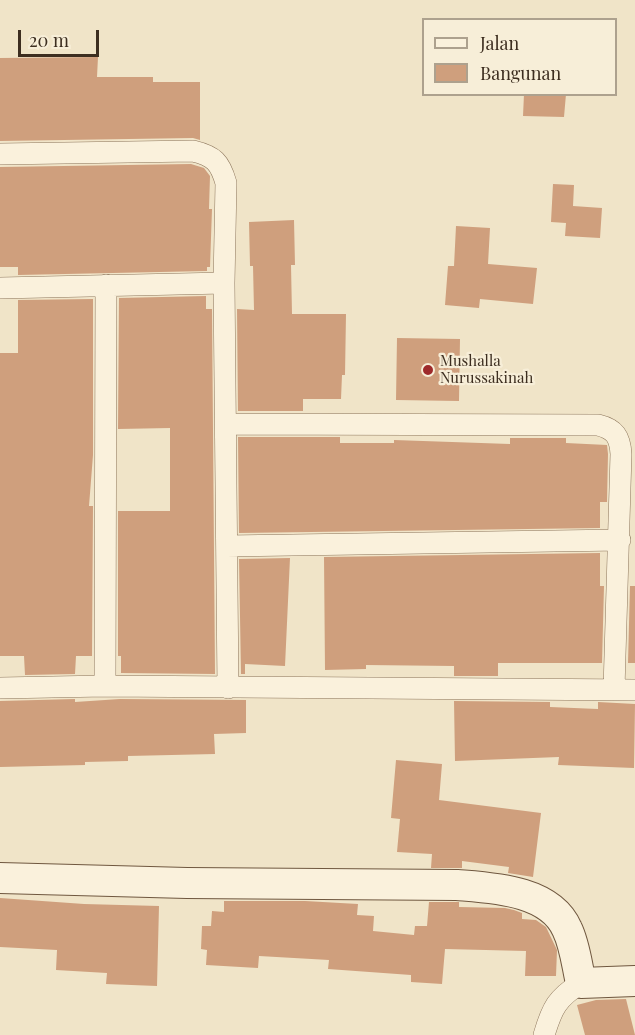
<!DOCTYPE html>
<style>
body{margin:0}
#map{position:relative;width:635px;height:1035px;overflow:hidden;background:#f0e4c8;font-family:"Playfair Display",serif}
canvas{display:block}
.legend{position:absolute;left:422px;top:18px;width:195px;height:78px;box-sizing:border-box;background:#f7eed8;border:2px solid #ada18e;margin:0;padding:8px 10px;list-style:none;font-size:18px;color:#3d2e20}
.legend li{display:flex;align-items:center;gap:12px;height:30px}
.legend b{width:30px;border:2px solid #ada18e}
.scale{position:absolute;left:18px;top:30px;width:81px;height:27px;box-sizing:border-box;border:3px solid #3d2e20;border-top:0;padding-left:8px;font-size:18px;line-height:21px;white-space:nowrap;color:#3d2e20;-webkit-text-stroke:4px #f7eed8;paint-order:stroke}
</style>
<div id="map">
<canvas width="635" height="1035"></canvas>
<ul class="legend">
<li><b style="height:8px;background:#faf1dc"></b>Jalan</li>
<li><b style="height:16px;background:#cf9f7d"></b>Bangunan</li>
</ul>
<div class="scale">20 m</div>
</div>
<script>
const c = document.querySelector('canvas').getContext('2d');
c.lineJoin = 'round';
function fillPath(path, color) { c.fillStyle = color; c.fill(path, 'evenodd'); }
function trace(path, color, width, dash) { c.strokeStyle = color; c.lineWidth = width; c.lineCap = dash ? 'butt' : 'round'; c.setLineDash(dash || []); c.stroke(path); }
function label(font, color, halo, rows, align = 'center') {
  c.font = font + ' "Playfair Display",serif'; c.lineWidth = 4.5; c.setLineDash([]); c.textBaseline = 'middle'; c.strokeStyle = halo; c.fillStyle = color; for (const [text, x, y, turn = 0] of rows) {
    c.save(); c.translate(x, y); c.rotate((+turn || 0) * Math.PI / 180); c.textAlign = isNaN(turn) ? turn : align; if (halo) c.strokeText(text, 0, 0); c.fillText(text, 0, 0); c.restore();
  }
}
fillPath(new Path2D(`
 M98 57 97 77H153V82H200V140L193 138 0 141V58Z
 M524 94H566L564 117 523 116Z
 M191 164 204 168 210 176 209 209H212L210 267H207V271L18 275V267H0V167Z
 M553 184 574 185 573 206 602 208 600 238 565 236 566 223 551 222Z
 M294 220 295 265H291L292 314H346L345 375H342L341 399H303V411H238L237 309 254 310 253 266H250L249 222Z
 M456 226 490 228 488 264 537 268 533 304 480 299 479 308 445 305 448 266H454Z
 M206 296V309H212L215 674 121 673V656H118V511H170V428L118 429 119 298Z
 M93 299V455L89 506H93L92 656H76L75 674 25 675 24 656H0V353H18V300Z
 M397 338 460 339 459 401 396 400Z
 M238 437H340V443H394V440L510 444V438H566V443L607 445 608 454 607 502H600V528L239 533Z
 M600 553V586H604L602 663H498V676H454V666L366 665V669L325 670 324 557Z
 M290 558 285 666 245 664V674H241L239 559Z
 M630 586H635V663H628Z
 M75 699V702L120 699 246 700V733L214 734 215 754 128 756V761L85 762V765L0 767V701Z
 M454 701 550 702V707L598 709V702L635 704 634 768 558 765 559 757 455 761Z
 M396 760 442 764 439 800 541 813 533 877 508 873 509 867 462 861V868H431L432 854 397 852 400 819 391 818Z
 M0 898 84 904 159 906 157 986 106 984 107 973 56 970 57 950 0 947Z
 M224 901H305L358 904 357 915 374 916 373 931 414 935 415 926H427L429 902H459V907L505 908 514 910 522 913V919L536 920 546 927 557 950 556 976H525L526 951 445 949 442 984 411 982V975L328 969 329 960 259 956 258 968 206 965 207 950 201 949 202 926H211L212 911 224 912Z
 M626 999 635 1035H585L577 1005 596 1000Z`), '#cf9f7d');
const street = new Path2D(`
 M0 154 193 151C214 156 220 162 226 183L224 283 228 688
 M0 288 224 283
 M226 424 598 425C615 429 620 437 621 454L614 689
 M227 546 620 540
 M105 686 106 285
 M0 688 105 686 635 690
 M544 1035C552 1008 557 998 581 983`);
const secondary = new Path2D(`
 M0 878 187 883 457 885C493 888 550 890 567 929 575 945 577 966 581 983L635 981`);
trace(street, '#8d765c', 22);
trace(secondary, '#6f573f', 32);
trace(street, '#faf1dc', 21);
trace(secondary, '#faf1dc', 30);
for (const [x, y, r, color] of [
 [428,370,6,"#9e2a2b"]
]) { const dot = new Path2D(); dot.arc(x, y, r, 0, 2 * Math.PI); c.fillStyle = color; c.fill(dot); trace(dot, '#f7eed8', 2); }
label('15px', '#3d2e20', '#f7eed8', [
 ["Mushalla",440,361],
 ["Nurussakinah",440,378]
], 'left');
</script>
